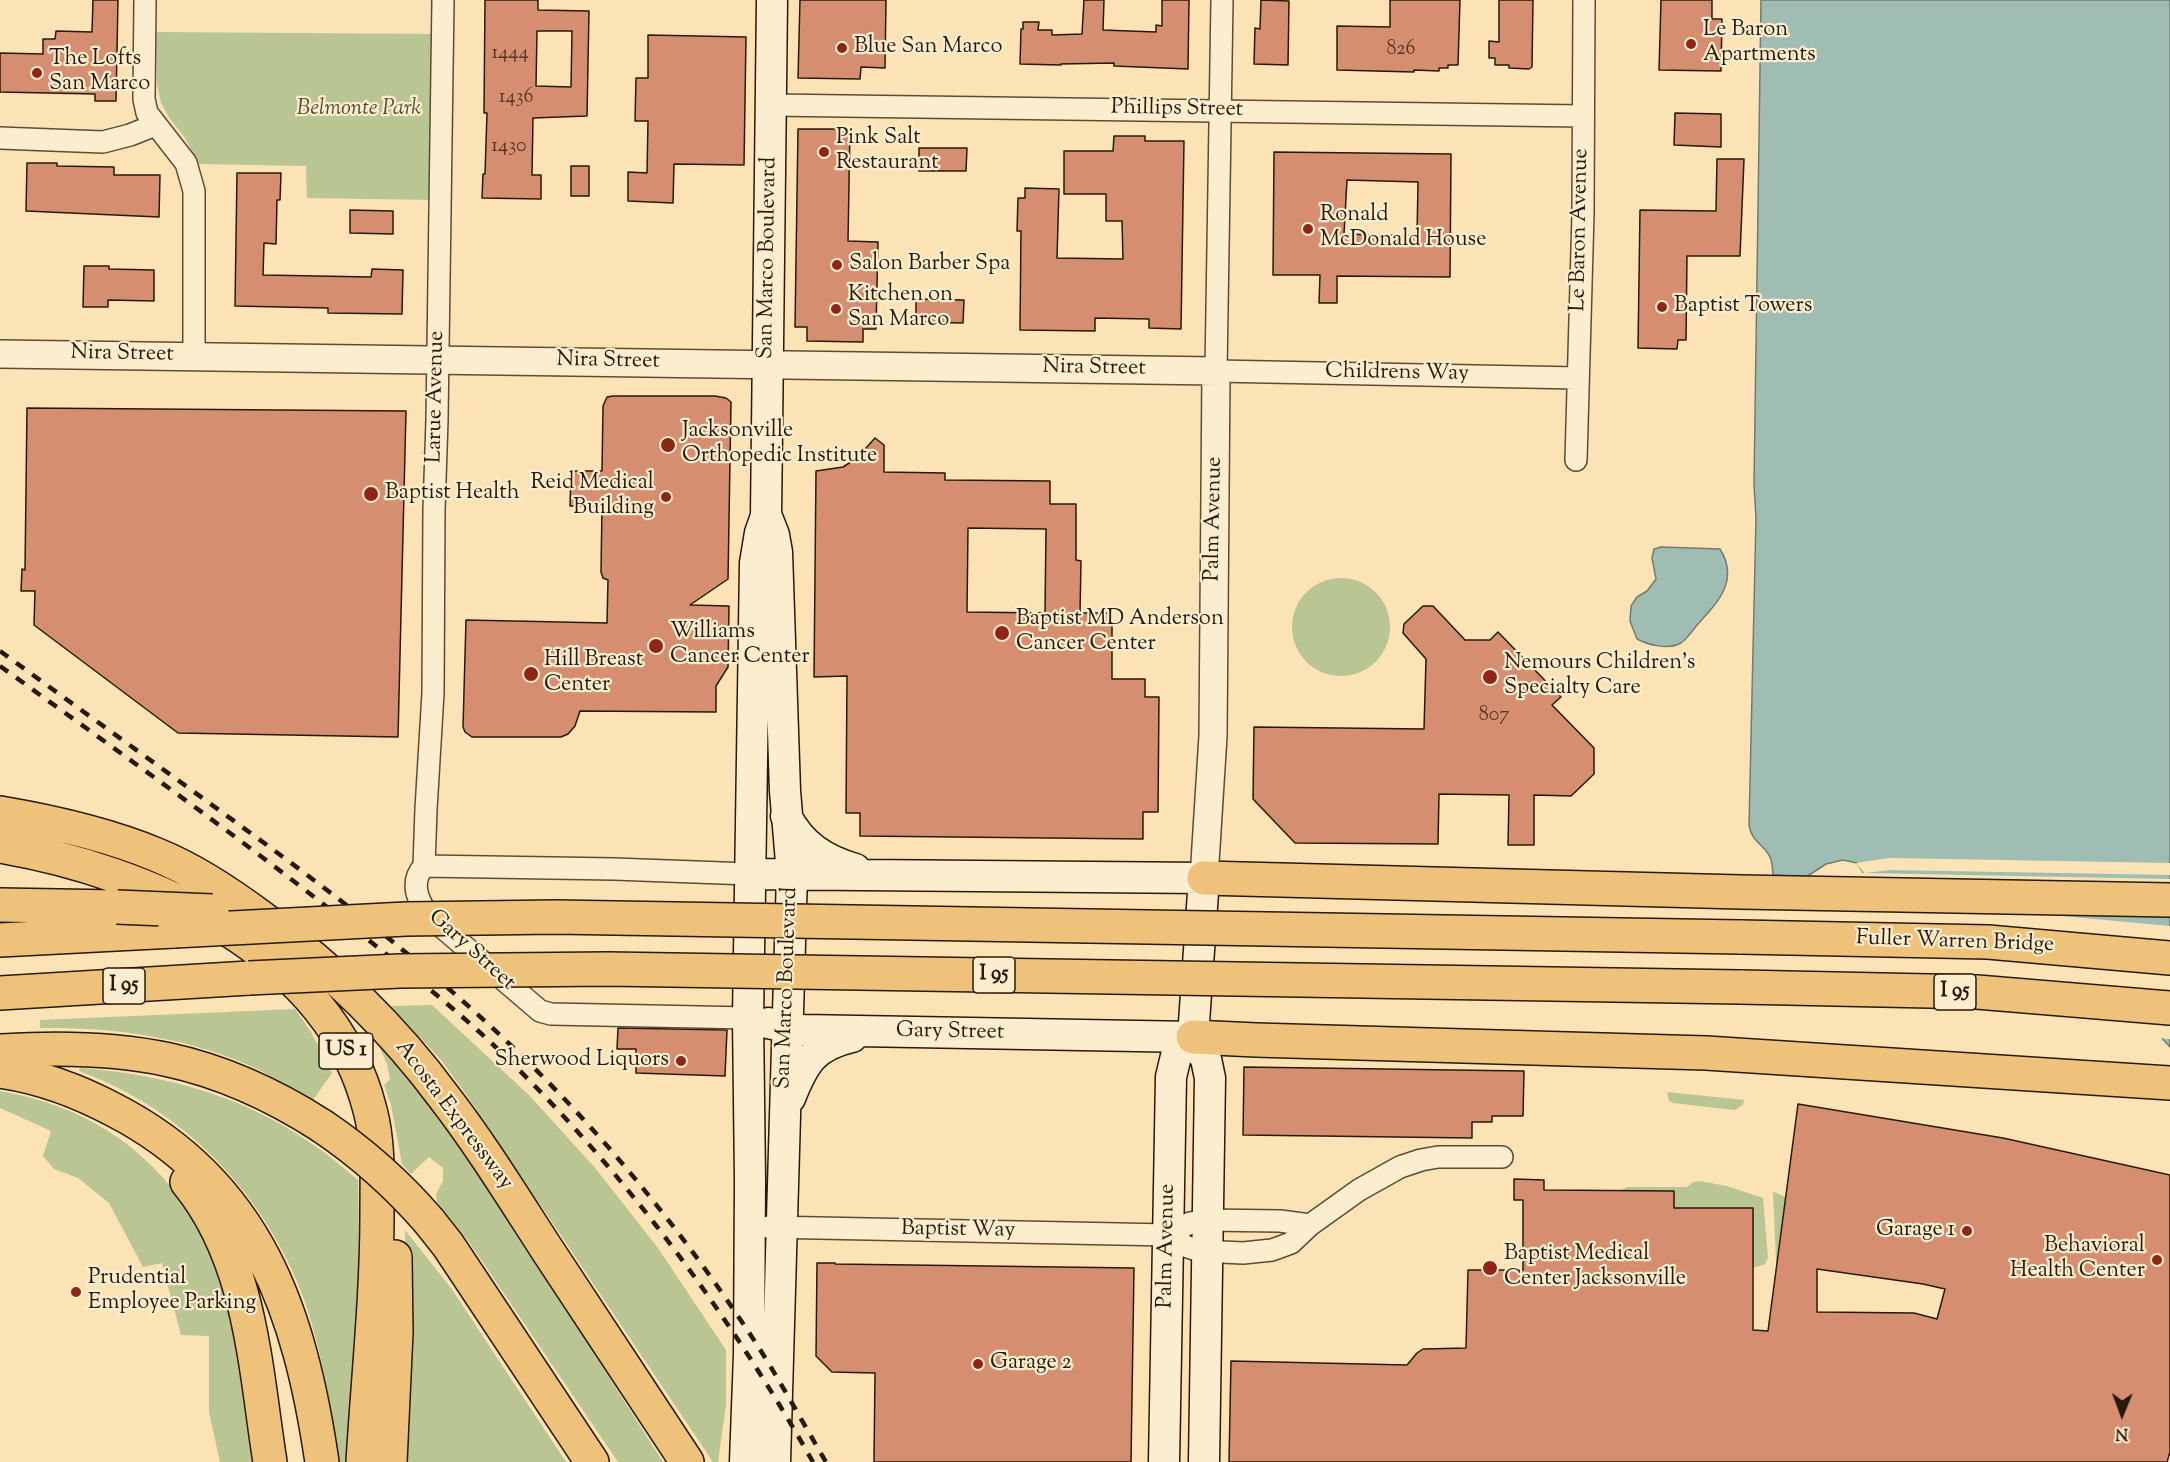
<!DOCTYPE html>
<style>
body{margin:0}
#map{position:relative;width:2170px;height:1462px;overflow:hidden;background:#fce3b5;font-family:"Sorts Mill Goudy",serif}
canvas{display:block}
.north{position:absolute;left:2092px;top:1384px;width:60px;height:60px;-webkit-text-stroke:4px #fdedcf;paint-order:stroke;rotate:181deg;font-size:16px;font-weight:700;line-height:24px;text-align:center;color:#271a0b}
.north::after{content:'';display:block;margin:auto;width:21px;height:27px;background:#271a0b;clip-path:polygon(50% 0,100% 100%,50% 72%,0 100%)}
</style>
<div id="map">
<canvas width="2170" height="1462"></canvas>
<div class="north">N</div>
</div>
<script>
const c = document.querySelector('canvas').getContext('2d');
c.lineJoin = 'round';
function fillPath(path, color) { c.fillStyle = color; c.fill(path, 'evenodd'); }
function trace(path, color, width, dash) { c.strokeStyle = color; c.lineWidth = width; c.lineCap = dash ? 'butt' : 'round'; c.setLineDash(dash || []); c.stroke(path); }
function label(font, color, halo, rows, align = 'center') {
  c.font = font + ' "Sorts Mill Goudy",serif'; c.lineWidth = 4.5; c.setLineDash([]); c.textBaseline = 'middle'; c.strokeStyle = halo; c.fillStyle = color; for (const [text, x, y, turn = 0] of rows) {
    c.save(); c.translate(x, y); c.rotate((+turn || 0) * Math.PI / 180); c.textAlign = isNaN(turn) ? turn : align; if (halo) c.strokeText(text, 0, 0); c.fillText(text, 0, 0); c.restore();
  }
}
fillPath(new Path2D(`
 M156 32 435 34 434 200 307 198 306 166 199 164 185 138 170 119 161 103 157 84Z
 M1292 627a49 49 0 1 1 98 0a49 49 0 1 1-98 0Z
 M432 1005 529 1095 596 1169 658 1248 726 1350V1405L718 1462H713L466 1094 441 1060 391 1006Z
 M295 1009 311 1032 332 1073 313 1100C291 1088 268 1073 244 1063 179 1036 110 1027 40 1028V1020Z
 M380 1040 440 1112 663 1462H618L467 1239 437 1202 436 1194 443 1181V1168L429 1157 411 1174 402 1164 391 1105 384 1085 390 1079 387 1064 377 1042Z
 M80 1068C189 1077 275 1106 358 1180L359 1262 347 1462H338C332 1408 322 1353 305 1302 268 1197 184 1109 79 1071Z
 M0 1091C81 1105 145 1144 190 1213 198 1225 210 1238 215 1252 239 1319 246 1392 257 1462H220L209 1412V1336L181 1335 162 1263 143 1267 109 1203 78 1178 54 1169 43 1156 51 1131 0 1108Z
 M1667 1092 1744 1100 1743 1105 1735 1110 1673 1103 1669 1101Z
 M1699 1181 1727 1186 1763 1198 1768 1258 1765 1264 1753 1268V1208H1674V1191L1621 1190 1627 1187H1687L1693 1182Z
 M1773 1192 1782 1195 1786 1198 1778 1263 1776 1261Z
 M405 1230 451 1288 566 1462H405L409 1394Z`), '#b9c592');
const water = new Path2D(`
 M1761 0H2170V1047L2158 1034 1865 875 1857 863 1843 860 1826 864 1806 877 1773 875C1772 868 1773 861 1769 855 1762 843 1753 843 1749 826L1756 518 1754 485Z
 M1661 547 1720 549C1740 581 1717 603 1697 625 1693 630 1687 639 1681 643 1668 650 1649 645 1637 639L1630 621 1631 606 1637 597 1647 591 1656 579 1652 558 1654 549Z`);
fillPath(water, '#a0bdb4');
trace(water, '#707c70', 1.5);
fillPath(new Path2D(`
 M1889 858 2170 863V875L1890 870 1865 873 2170 879V917L2129 914 2019 912 2170 926V1039L2157 1038 2135 1023 1872 919 1864 913 1860 906 1863 883 1862 873H1864L1856 863Z`), '#fce3b5');
const building = new Path2D(`
 M93 0H118L116 101H95V94L0 92V53L43 54V39H55L56 31 92 32Z
 M485 0H538V10L589 11 587 116 533 118 532 175H541V199L482 198 483 174H485L487 113H484ZM537 31H572L571 87 536 86Z
 M800 0H886L885 68 861 67 860 79 798 78Z
 M1084 0H1104L1103 30 1156 32V25L1162 26V0H1189L1188 69 1114 66V63L1061 64V65L1020 64 1021 29H1023V22H1039L1038 30H1052V35L1082 34Z
 M1261 0 1289 1 1288 65 1254 64 1255 28 1260 29Z
 M1390 0H1460L1458 65H1448V68H1439V71L1414 70V72L1337 70V26L1390 27Z
 M1499 0H1533L1532 67 1529 69 1509 68V65H1495V58H1489V41L1499 42Z
 M1661 0H1712V19H1722L1721 71 1659 70Z
 M648 35 746 37 744 165 674 164 673 203 628 201V172L647 173 648 121H635L636 78H648Z
 M1675 113 1721 114V147L1674 145Z
 M798 129H850L848 241 878 242 876 329H863V342L807 341V327H795Z
 M1114 136H1145V141H1184L1181 329 1149 328V319L1095 318V331L1020 330 1021 231H1017L1018 198H1025V188L1059 189 1057 258 1123 259 1122 221H1106V194H1064V151H1113Z
 M919 148H967L966 171H919Z
 M1274 152 1451 154 1450 277 1337 276V303H1319L1320 275H1273ZM1347 180 1418 182 1417 236 1344 234Z
 M1717 159H1744L1740 256H1687L1686 340H1678L1677 349 1638 348 1640 210 1716 211Z
 M27 163H57V166L114 167V175H160L159 217 26 211Z
 M571 166H589V196H571Z
 M237 173H281L280 200H277L276 244 264 243 263 275 371 277 372 269 403 270 402 314 328 313V308L235 306Z
 M350 210 393 211V234L350 233Z
 M84 266H109V269L154 270V301L108 300V307H83Z
 M916 299 964 300 963 323 916 322Z
 M613 396H715L726 398 731 402 728 579 690 605 729 606 728 667 716 686V712L580 711 575 726 568 734 561 737H472L465 732 463 727 466 620 607 623 608 580 603 578 601 572 602 506H570L571 471H602L603 406 607 397Z
 M27 408 406 411 398 737 178 733 34 625 35 591H21L22 569 25 570Z
 M875 438 884 445V472L945 473V480L1050 481V504H1076V560L1081 561 1080 613H1112V679H1145V697H1159L1158 812H1143V839L860 836V813H846L847 676 814 677 816 471 843 467 857 458ZM968 528 1046 529 1045 613 967 612Z
 M1423 606H1433L1465 640H1490L1498 632 1561 697 1552 705 1594 748V774L1571 796 1534 795V845H1508L1509 795 1439 794 1438 844 1295 843 1253 799 1254 727 1424 729 1426 659 1403 633 1404 624Z
 M618 1028 727 1030 725 1076 636 1073V1049H617Z
 M1244 1067 1524 1071 1523 1116H1492V1122H1472V1138L1243 1135Z
 M1798 1104 2003 1138 2170 1175V1452L2167 1462H1229L1231 1361 1407 1365 1417 1353 1423 1349 1466 1348 1468 1270H1523V1200H1514V1179L1544 1180V1190L1674 1191V1208H1753V1330L1768 1331ZM1817 1269 1923 1284 1945 1289 1937 1319 1914 1313 1817 1312Z
 M817 1263H835V1264L1134 1268 1131 1462H874L875 1373 832 1372 816 1356Z`);
fillPath(building, '#d68e71');
trace(building, '#271a0b', 1.5);
const minor = new Path2D(`
 M145 0 144 99 147 113 186 163 194 191V357
 M1222 0 1216 371 1578 378
 M771 105 1583 116
 M0 138 103 142 130 135 155 125
 M1576 460 1583 214 1584 0
 M424 866 426 809 433 693 434 510 437 420 443 0
 M424 866C410 882 417 900 429 916L540 1011 551 1014 748 1018
 M424 866 614 869 749 874
 M768 1227 1168 1235 1190 1223 1207 1220 1280 1221 1310 1225
 M1168 1235 1185 1246 1200 1251 1243 1253 1272 1250 1291 1243 1310 1225 1359 1190 1400 1167 1421 1160 1438 1157H1502`);
const tertiary = new Path2D(`
 M0 354 1216 371 1213 736 1204 878`);
const secondary = new Path2D(`
 M767 517 774 535 777 552 785 791 792 874 775 1462
 M786 816C802 846 824 860 855 869
 M749 874 1204 878 1193 1037 1206 1059 1210 1078 1204 1462
 M768 1023 802 1030 1193 1037
 M790 1098C804 1063 813 1046 852 1037
 M745 1462 749 1354 750 1180 748 1018 755 563 760 533 766 516 772 0
 M1164 1462 1171 1077 1176 1056 1193 1037`);
const motorway = new Path2D(`
 M0 813C53 822 107 834 157 855 194 870 230 894 262 918 332 969 393 1028 444 1097 481 1145 513 1197 546 1248 593 1319 640 1391 687 1462
 M0 846C147 871 330 950 370 1110 379 1143 377 1180 377 1213 377 1296 368 1379 363 1462
 M1204 878 1741 892 2170 900
 M0 905 117 907
 M1740 937 1988 942 2170 958
 M0 940 174 931
 M1740 987 1977 992 2170 1008
 M0 993 249 978
 M1193 1037 1256 1040 1706 1053 2170 1083
 M0 1051C125 1043 215 1057 322 1126
 M0 1071C42 1077 79 1091 116 1111 258 1185 300 1313 322 1462
 M187 1182C251 1260 255 1367 270 1462
 M429 1221 448 1245 592 1462
 M390 1462 396 1332 395 1257`);
trace(minor, '#5c4c36', 24);
trace(tertiary, '#5c4c36', 30);
trace(secondary, '#271a0b', 33);
trace(motorway, '#271a0b', 36);
trace(minor, '#fdedcf', 21);
trace(tertiary, '#fdedcf', 27);
trace(secondary, '#fdedcf', 30);
trace(motorway, '#eec27a', 33);
trace(new Path2D(`
 M0 651C74 705 149 759 223 813 328 889 432 968 524 1058 608 1140 683 1233 748 1331 776 1373 800 1418 826 1462
 M0 666C123 755 248 843 366 938 416 978 466 1017 511 1062 631 1180 730 1316 813 1462`), '#271a0b', 4.5, [10, 10]);
const motorwayBridge = new Path2D(`
 M117 907 212 911
 M174 931 406 919 556 917 1740 937
 M249 978 400 971 608 969 1740 987
 M322 1126C362 1153 397 1184 429 1221`);
trace(motorwayBridge, '#271a0b', 36, []);
trace(motorwayBridge, '#eec27a', 33);
for (const [x, y, r, color] of [
 [1691,44,6,"#8f2418"],
 [842,48,6,"#8f2418"],
 [37,73,6,"#8f2418"],
 [824,152,6,"#8f2418"],
 [1308,229,6,"#8f2418"],
 [837,265,6,"#8f2418"],
 [1662,307,6,"#8f2418"],
 [836,309,6,"#8f2418"],
 [668,445,8,"#8f2418"],
 [371,494,8,"#8f2418"],
 [666,497,6,"#8f2418"],
 [1002,633,8,"#8f2418"],
 [656,646,8,"#8f2418"],
 [531,674,8,"#8f2418"],
 [1490,677,8,"#8f2418"],
 [681,1061,6,"#8f2418"],
 [1967,1231,6,"#8f2418"],
 [2157,1260,6,"#8f2418"],
 [1490,1268,8,"#8f2418"],
 [76,1292,6,"#8f2418"],
 [978,1364,6,"#8f2418"]
]) { const dot = new Path2D(); dot.arc(x, y, r, 0, 2 * Math.PI); c.fillStyle = color; c.fill(dot); trace(dot, '#fdedcf', 2); }
label('20px', '#533724', null, [
 ["826",1401,51],
 ["1444",510,55],
 ["1436",516,99],
 ["1430",509,148],
 ["807",1494,717]
]);
for (const [x, y, w] of [
 [994,975,42],
 [124,986,42],
 [1955,992,42],
 [346,1051,54]
]) { const box = new Path2D(); box.roundRect(x - w / 2, y - 18, w, 36, 4.5); c.fillStyle = '#fdedcf'; c.fill(box); trace(box, '#271a0b', 1.5); }
label('bold 21px', '#271a0b', null, [
 ["I 95",994,975],
 ["I 95",124,986],
 ["I 95",1955,992],
 ["US 1",346,1051]
]);
label('22px', '#271a0b', '#fdedcf', [
 ["Le Baron",1703,31],
 ["Apartments",1703,56],
 ["Blue San Marco",854,48],
 ["The Lofts",49,60],
 ["San Marco",49,85],
 ["Pink Salt",836,139],
 ["Restaurant",836,164],
 ["Ronald",1320,216],
 ["McDonald House",1320,241],
 ["Salon Barber Spa",849,265],
 ["Kitchen on",848,296],
 ["San Marco",848,321],
 ["Baptist Towers",1674,307],
 ["Jacksonville",682,432],
 ["Orthopedic Institute",682,457],
 ["Reid Medical",654,484,"right"],
 ["Building",654,509,"right"],
 ["Baptist Health",385,494],
 ["Baptist MD Anderson",1016,620],
 ["Cancer Center",1016,645],
 ["Williams",670,633],
 ["Cancer Center",670,658],
 ["Hill Breast",544,661],
 ["Center",544,686],
 ["Nemours Children's",1504,664],
 ["Specialty Care",1504,689],
 ["Sherwood Liquors",669,1061,"right"],
 ["Garage 1",1955,1231,"right"],
 ["Behavioral",2145,1247,"right"],
 ["Health Center",2145,1272,"right"],
 ["Baptist Medical",1504,1255],
 ["Center Jacksonville",1504,1280],
 ["Prudential",88,1279],
 ["Employee Parking",88,1304],
 ["Garage 2",990,1364]
], 'left');
label('italic 22px', '#534d34', '#fdedcf', [
 ["Belmonte Park",359,110]
]);
label('22px', '#271a0b', '#fdedcf', [
 ["Phillips Street",1177,110,1],
 ["Le Baron Avenue",1581,230,-89],
 ["San Marco Boulevard",769,258,-89],
 ["Nira Street",122,355,1],
 ["Nira Street",608,362,1],
 ["Nira Street",1094,369,1],
 ["Childrens Way",1397,374,1],
 ["Larue Avenue",437,397,-89],
 ["Palm Avenue",1215,519,-89],
 ["Fuller Warren Bridge",1955,943,2],
 ["Gary Street",471,951,42],
 ["San Marco Boulevard",788,988,-88],
 ["Gary Street",950,1033,1],
 ["Acosta Expressway",453,1116,53],
 ["Baptist Way",958,1231,1],
 ["Palm Avenue",1168,1246,-89]
]);
</script>
